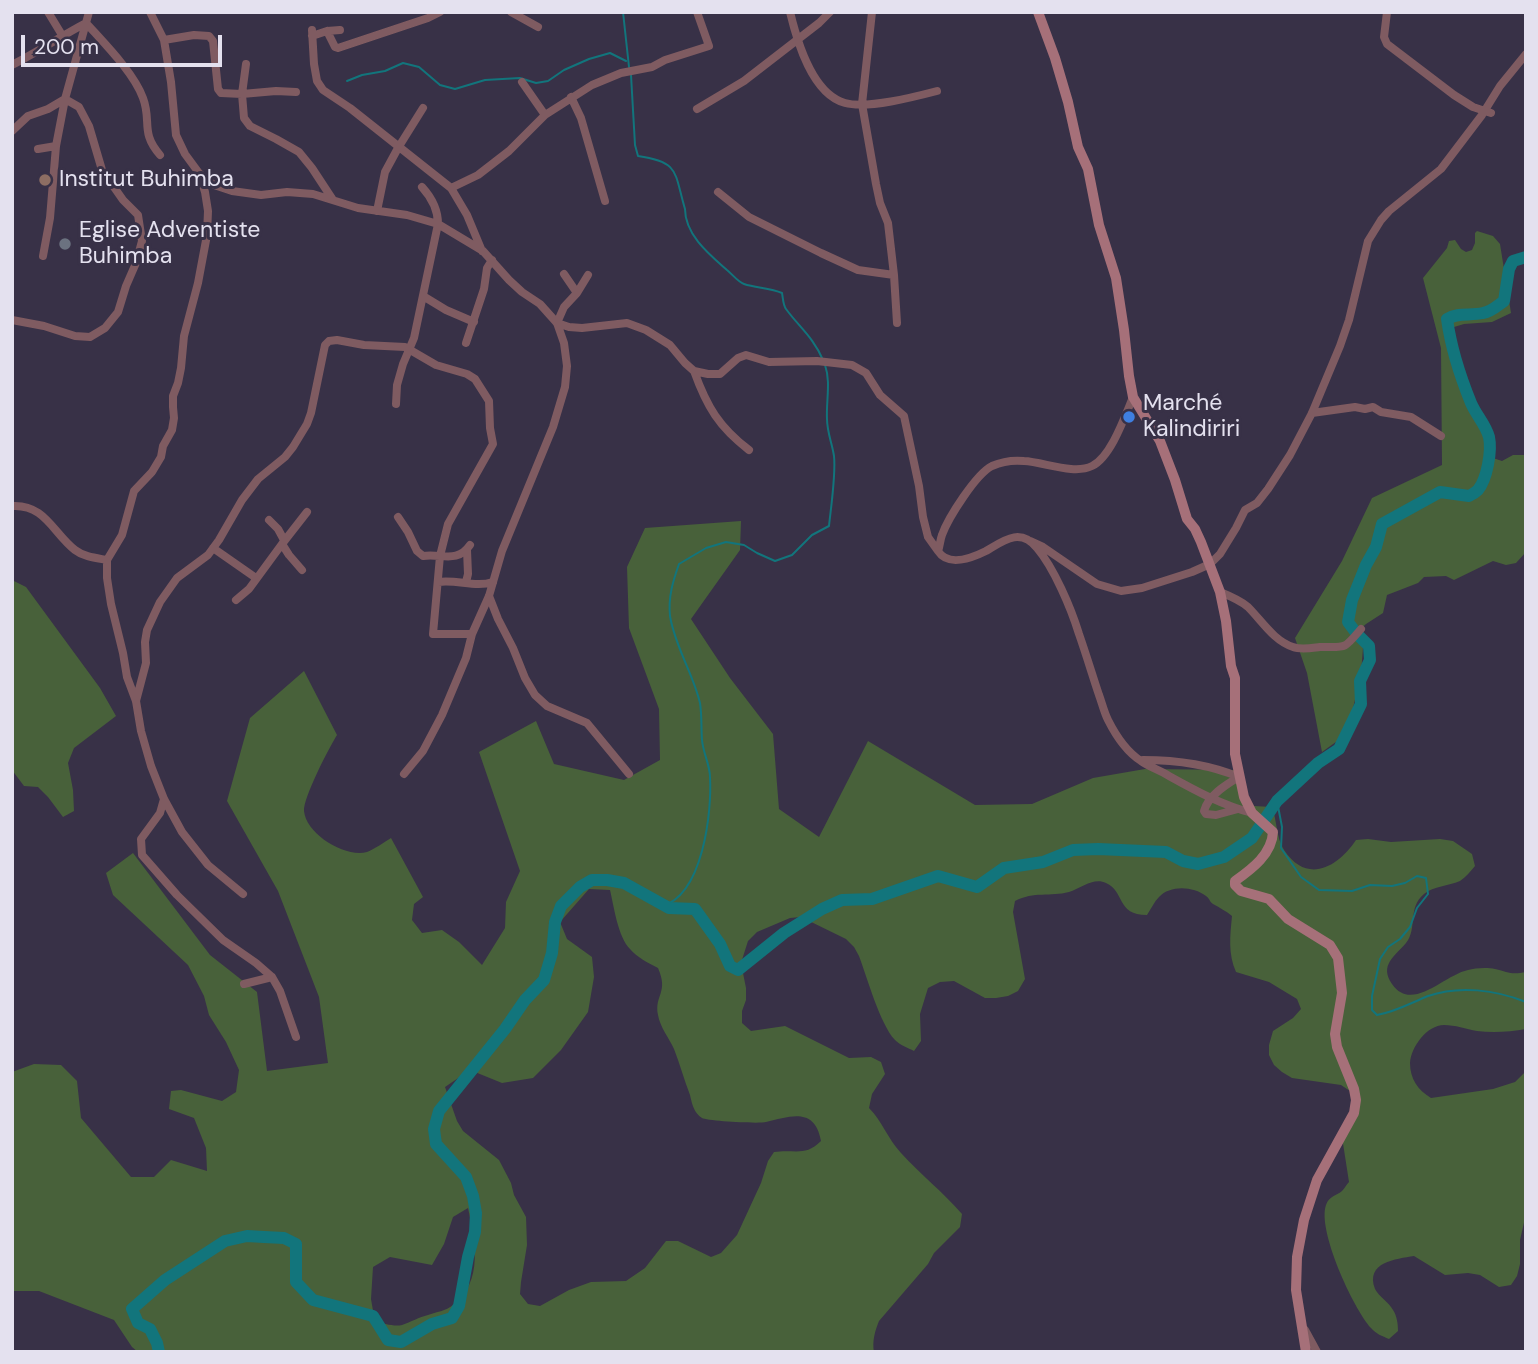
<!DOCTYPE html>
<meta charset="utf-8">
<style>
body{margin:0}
#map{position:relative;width:1538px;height:1364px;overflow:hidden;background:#383147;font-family:"DM Sans",sans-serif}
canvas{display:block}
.frame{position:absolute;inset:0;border:14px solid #e4e1ef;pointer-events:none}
.scale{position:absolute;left:21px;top:35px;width:201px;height:32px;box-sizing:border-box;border:4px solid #e4e1ef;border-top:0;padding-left:9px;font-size:21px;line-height:24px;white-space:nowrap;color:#e4e1ef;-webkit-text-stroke:5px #383147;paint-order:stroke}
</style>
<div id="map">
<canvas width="1538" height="1364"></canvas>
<div class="frame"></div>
<div class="scale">200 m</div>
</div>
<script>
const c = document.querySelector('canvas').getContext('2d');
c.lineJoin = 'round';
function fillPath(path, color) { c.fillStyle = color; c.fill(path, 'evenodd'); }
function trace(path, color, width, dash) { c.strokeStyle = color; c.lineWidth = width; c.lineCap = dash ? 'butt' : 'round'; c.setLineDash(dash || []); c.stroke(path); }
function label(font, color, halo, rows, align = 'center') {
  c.font = font + ' "DM Sans",sans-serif'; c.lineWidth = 6; c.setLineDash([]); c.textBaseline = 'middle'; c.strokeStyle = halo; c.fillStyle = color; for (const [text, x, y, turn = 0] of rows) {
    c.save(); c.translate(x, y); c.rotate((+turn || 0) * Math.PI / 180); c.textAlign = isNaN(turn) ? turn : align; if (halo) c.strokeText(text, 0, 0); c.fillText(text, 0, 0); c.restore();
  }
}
fillPath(new Path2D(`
 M1477 231 1493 236 1500 244 1511 313 1492 322 1464 324 1454 327V341L1470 391 1490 429 1493 458 1502 461 1513 455H1526V552L1516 563 1506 565 1493 561 1454 580 1446 576 1424 577 1418 583 1387 595 1383 613 1366 624 1357 632 1363 648 1361 674 1351 717 1340 739 1322 752 1307 673 1295 638 1342 561 1372 498 1442 465 1441 348 1423 278 1447 248 1449 241 1455 240 1461 249 1466 252 1472 250 1475 243V233Z
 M741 521 740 550 691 619 730 678 773 734 779 809 819 837 868 741 975 805 1032 804 1093 778 1145 769 1239 770 1242 786 1254 806 1272 807C1277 820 1276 837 1284 850 1307 885 1338 867 1356 840L1368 839 1391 842 1440 839 1453 841 1472 854 1475 866C1470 872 1466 877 1460 881 1448 886 1434 886 1424 894 1407 908 1418 928 1406 943 1395 956 1379 965 1392 984 1412 1013 1444 975 1468 970 1475 968 1487 967 1495 969 1508 972 1511 975 1526 972V1029C1510 1032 1492 1033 1477 1031 1466 1029 1455 1025 1444 1025 1427 1025 1411 1047 1410 1063 1410 1079 1418 1090 1431 1098L1493 1089 1515 1082 1526 1071V1214L1520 1240V1264L1517 1276 1511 1285 1499 1287 1480 1275 1468 1273 1445 1275 1414 1256C1396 1259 1365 1262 1375 1289 1379 1297 1389 1302 1393 1310 1397 1316 1398 1324 1398 1331L1389 1339C1382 1336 1376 1334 1371 1328 1353 1308 1317 1230 1326 1205 1329 1196 1336 1196 1342 1191 1345 1188 1346 1185 1349 1182L1342 1137 1353 1104 1350 1091 1341 1085 1292 1078 1282 1072 1274 1065 1269 1055V1045L1273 1031 1293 1018 1301 1009 1297 999 1269 982 1236 972C1228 954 1230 936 1232 916 1226 911 1220 908 1213 904 1208 900 1211 900 1206 896 1193 886 1170 885 1159 897 1154 902 1151 909 1147 915 1116 915 1125 891 1106 883 1094 877 1081 888 1069 892 1050 897 1034 891 1015 901L1013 912 1025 979 1018 991 1008 996 996 998H985L954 981 940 982 928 988 920 1014 921 1041 914 1051C908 1048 900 1045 895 1040 880 1024 867 977 859 956L854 947 846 939 801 917 790 918 757 932 748 941 741 963 746 988V1000L742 1011V1023L751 1031 785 1026 849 1058 871 1057 881 1062 885 1074 872 1094 869 1108C882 1121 888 1139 901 1153 920 1174 943 1192 962 1214L960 1227 934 1253 928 1264 879 1321C875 1331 872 1341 874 1352H138L132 1347 114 1320 39 1291H12V1072L34 1064 61 1065 77 1081 81 1118 131 1177H154L171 1160 207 1171 206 1148 194 1118 169 1109 171 1091 181 1090 222 1101 236 1092 239 1070 226 1042 209 1015 204 996 188 965 113 895 106 873 133 853 210 955 257 992 267 1071 328 1063 319 997 278 891 227 801 250 718 304 671 337 735C329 748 303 798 304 811 306 834 345 858 367 852 375 849 384 842 391 838L423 897 414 904 412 920 422 933 442 930 459 942 482 965 505 928 506 902 520 871 479 752 536 721 554 764 624 780 660 760 659 709 629 628 627 567 645 528ZM589 889 610 890C614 907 618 937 630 949 637 957 648 963 658 968 669 993 654 995 658 1015 660 1027 669 1038 674 1049 680 1064 684 1080 690 1095 692 1104 694 1113 702 1118 707 1121 759 1124 766 1122 791 1116 815 1107 821 1141 805 1157 795 1149 774 1152L768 1161 761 1183 737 1235 721 1253 711 1257 678 1241H666L645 1268 626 1281 591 1282 569 1290 540 1306 528 1304 520 1294 521 1282 527 1245 526 1217 514 1195 511 1183 499 1160 463 1131 457 1121 445 1087 470 1070 502 1083 533 1078 561 1050 588 1012 594 977 592 957 567 939 560 922ZM468 1208C475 1241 484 1281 453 1305 446 1311 436 1312 428 1315 419 1317 411 1322 402 1325 394 1327 383 1323 375 1322L371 1299 373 1267 390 1257 432 1265 444 1244 453 1217Z
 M12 580 26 587 100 688 116 716 74 748 68 763 73 790 74 811 63 817 48 797 38 787 24 786 12 770Z`), '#48613a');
trace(new Path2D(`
 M623 12 629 67
 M631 75 635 145 638 156C680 162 674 172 685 209 685 235 710 255 727 270 733 275 738 282 744 284 756 288 770 288 782 293 783 298 783 305 786 309 800 328 813 337 823 360
 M347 81 362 75 385 71 403 63 419 67 440 85 455 89 485 80 520 78 536 83 548 81 564 70 589 59 610 53 626 61
 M1277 801 1282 827 1281 848 1301 877 1319 890 1352 891 1370 885 1392 886 1405 883 1417 876 1426 878 1428 894 1417 908 1410 927 1400 939 1388 947 1380 959 1372 996V1010L1377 1015C1395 1012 1411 1003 1428 996 1459 985 1496 990 1526 1002
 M662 906C703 895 712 812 710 777 710 765 703 753 702 740 701 728 702 715 700 703 693 673 675 647 670 616 668 597 673 581 679 564L706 548 726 542 744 545 757 553 775 561 792 555 812 535 829 526C831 507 836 474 834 456 832 443 827 432 827 419 826 401 831 382 825 365`), '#12757c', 2);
trace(new Path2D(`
 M159 1352 157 1343 150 1329 138 1323 132 1309 165 1280 225 1241 247 1236 264 1237 284 1238 296 1244V1282L313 1300 373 1316 388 1340 401 1342 432 1324 452 1318 459 1306 468 1257 475 1232 476 1213 473 1196 466 1177 436 1144 434 1129 439 1111 505 1029 525 1000 544 980 552 953 555 922 561 906 580 887 592 880H607L624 883 669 908 695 909 720 944 730 966 738 970 784 933 822 909 842 900 872 899 938 876 977 887 1004 868 1043 862 1073 850 1098 849 1166 852 1183 861 1198 864 1224 857 1252 838 1277 801 1318 763 1339 749 1361 704 1360 681 1370 660 1369 646 1357 634 1348 622 1352 600 1366 565 1376 547 1382 524 1440 492 1469 496C1471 495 1476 492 1478 490 1487 479 1492 451 1489 437 1486 425 1476 415 1471 403 1460 376 1451 348 1447 319 1458 312 1470 316 1483 313 1491 312 1497 306 1504 301L1509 269 1513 261 1526 257`), '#12757c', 12);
trace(new Path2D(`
 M48 12 62 35
 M150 12 164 40 171 82 176 135 185 154 199 173 214 185 232 191 261 195 287 192 313 194 358 208 407 215 438 224 483 251 509 280 522 292 540 304 557 323 564 343 567 366 565 387 553 427 502 551 489 596 472 634 466 658 442 715 423 751 404 774
 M511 12 538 27
 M790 12C797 41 812 94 845 103 868 109 914 97 937 91
 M872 12 862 104 876 184 880 203 888 223 894 275 897 323
 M1387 12 1384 37 1387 44 1454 95 1473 107 1491 113
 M312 30 314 64 317 81 323 90 350 108 451 188 467 215 482 251
 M327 31 335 47 338 48 428 18 440 12
 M312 36 327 31 340 30
 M164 40 194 35 209 36 213 41 218 89 221 93 242 94 276 91 296 92
 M246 64 242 94 244 118 250 126 276 139 299 152 312 168 333 200
 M12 65C38 52 61 36 86 23 104 43 134 73 143 98 152 122 140 132 160 155
 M522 82 545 115
 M571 97 581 118 605 201
 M697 109 744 81 819 23 830 12
 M12 131 28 116 48 109 65 99 79 107 89 126 102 170 123 200 138 215 142 241 136 263 126 286 118 312 105 328 90 337 75 336 44 326 12 320
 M38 149 56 146
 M199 173 205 192 208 211 207 235 198 283 184 336 181 368 178 383 173 396V407L174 418 172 430 163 446 161 457 152 472 134 491 122 535 107 560V578L111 604 123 653 127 677 136 701 141 731 151 766 164 799 182 832 208 865 243 894
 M451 188 478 175 509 151 545 115 592 85 621 73 652 67 665 60 709 46 697 12
 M718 192 749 217 821 253 858 270 894 275
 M377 211 385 172 398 148 423 108
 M43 256 50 218 56 146 65 99 89 12
 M564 274 577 293 564 307 557 323 569 327 582 328 627 323 646 330 670 345 685 363 694 371 708 374H720L738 358 746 355 769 362 817 361 852 365 866 373 880 395 904 416 919 486 923 517 928 537 938 551
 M577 293 588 275
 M423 296 446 310 474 322
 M466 343 484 289 487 268 492 260
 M694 371C707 407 719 427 749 450
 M1133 397C1125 416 1111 457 1092 466 1074 475 1044 462 1024 461 1014 460 1001 462 992 466 976 474 948 518 942 535 940 540 940 546 938 551 948 567 972 558 986 551 1003 541 1020 527 1037 548 1054 568 1071 608 1079 634 1086 654 1092 674 1099 695 1102 703 1104 712 1108 720 1115 734 1127 752 1141 761 1149 767 1160 770 1169 776 1196 791 1222 805 1252 813
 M396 404 397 385 403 364 414 338 438 224C438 210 432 198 422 187
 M1312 413 1355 407 1365 409 1373 407 1381 412 1411 417 1441 436
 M12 506C45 504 53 533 75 550 84 557 96 558 107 560
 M398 517 408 532 417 551 423 556C441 553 457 564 470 545
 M269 520 278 529 284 540
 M1030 541 1043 547 1097 584 1121 591 1142 588 1192 572 1210 564 1220 554 1236 528 1245 510 1257 503 1268 489 1290 455 1312 413 1340 346 1349 320 1368 241 1381 220 1389 211 1441 169 1482 115 1500 86 1526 54
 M282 544 289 555 302 570
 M213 548 256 578
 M438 582C457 579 475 588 493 582
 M466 582 468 574 467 550
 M1220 592C1230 596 1240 600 1248 607 1262 621 1274 641 1293 647 1301 650 1311 648 1320 647 1347 647 1343 650 1361 629
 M489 596 498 619 513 648 525 678 535 695 547 706 587 723 629 774
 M236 600 249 589 282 544 307 512
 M136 701 146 663 145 642 147 630 160 602 177 578 208 555 219 540 242 500 258 479 285 457 293 447 307 424 311 413 325 345 329 341 337 340 364 345 405 347 436 365 467 374 475 379 489 401 490 428 493 444 448 524 440 556 433 634H472
 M1143 760C1177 760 1208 764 1239 777
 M164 799 160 813 141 839 142 855 177 895 223 940 256 963 272 977 280 991 296 1037
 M1238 809 1216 815 1206 814 1204 811C1208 796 1225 785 1239 777
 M244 984 272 977
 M1305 1330 1317 1352`), '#7f5b61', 8);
trace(new Path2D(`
 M1038 12 1055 58 1068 102 1078 147 1088 169 1099 225 1116 278 1124 330 1129 376 1133 397 1160 441 1175 480 1187 519 1195 529 1201 542 1220 592 1226 621 1231 666 1235 678V754L1244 797 1252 813 1273 832C1272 854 1252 869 1235 881V885L1241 891 1269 899 1288 919 1330 945 1338 958 1342 993 1335 1034 1337 1047 1354 1089 1356 1100 1354 1113 1317 1180 1304 1220 1297 1257 1296 1290 1306 1352`), '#a67079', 10);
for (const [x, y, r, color] of [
 [45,180,7,"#8d6e63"],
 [65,244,7,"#6b7280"],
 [1129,417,7,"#3f7fe0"]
]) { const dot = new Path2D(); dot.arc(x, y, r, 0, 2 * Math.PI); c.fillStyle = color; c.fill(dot); trace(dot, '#383147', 2.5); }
label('23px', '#e4e1ef', '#383147', [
 ["Institut Buhimba",59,180],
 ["Eglise Adventiste",79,231],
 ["Buhimba",79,257],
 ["Marché",1143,404],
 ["Kalindiriri",1143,430]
], 'left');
</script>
